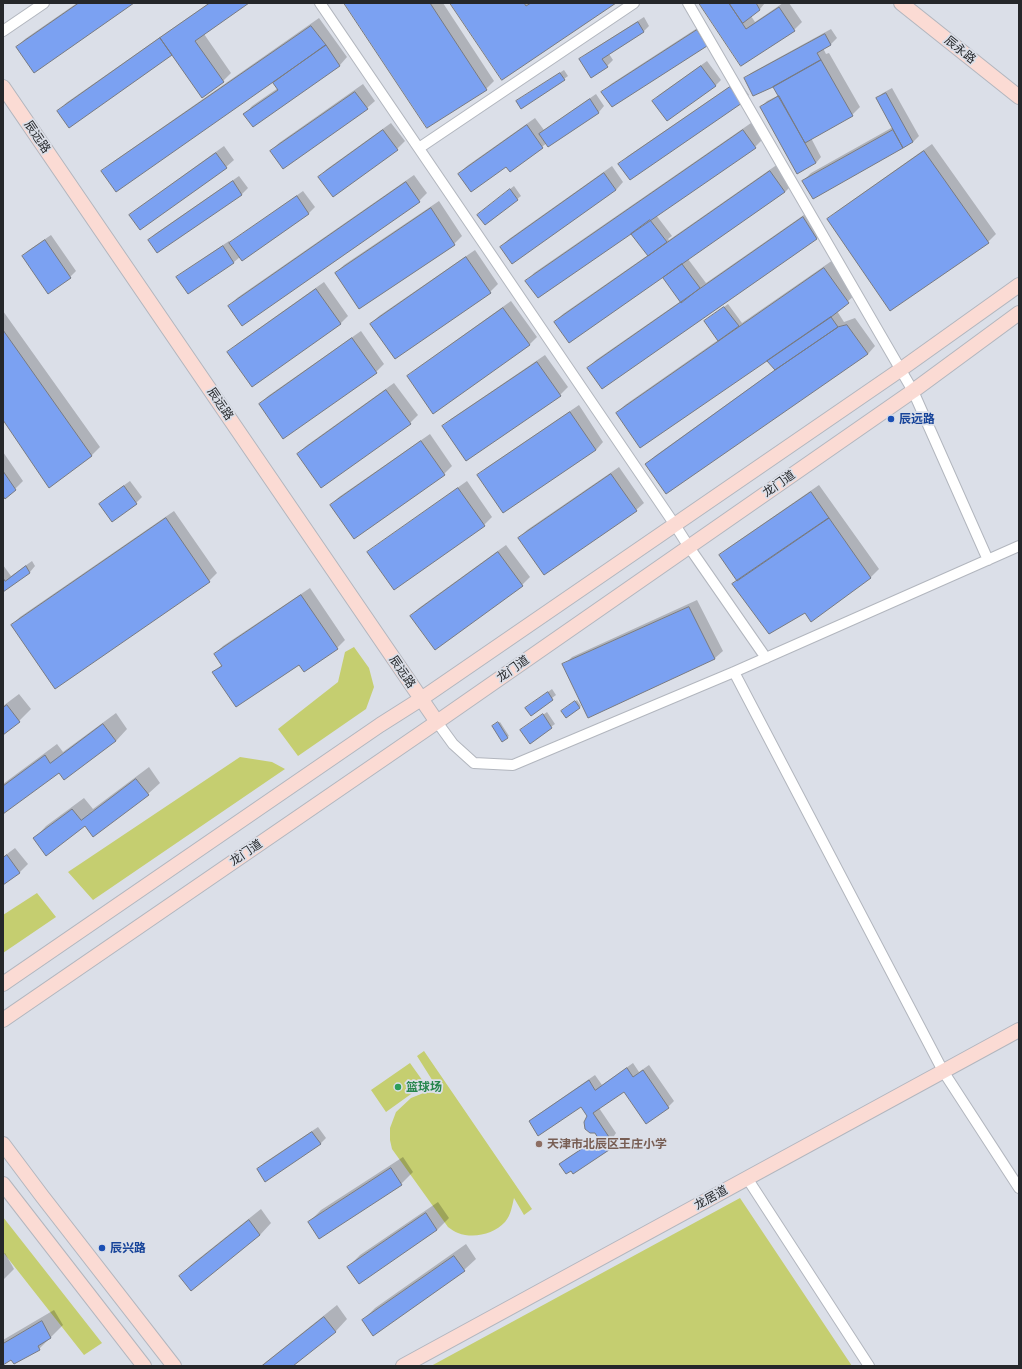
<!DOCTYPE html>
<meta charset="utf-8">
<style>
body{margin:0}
#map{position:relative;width:1022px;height:1369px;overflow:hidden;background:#dbdfe8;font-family:"Alegreya Sans",sans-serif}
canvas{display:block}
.frame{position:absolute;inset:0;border:4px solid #25272a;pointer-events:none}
</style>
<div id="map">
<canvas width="1022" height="1369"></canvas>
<div class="frame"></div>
</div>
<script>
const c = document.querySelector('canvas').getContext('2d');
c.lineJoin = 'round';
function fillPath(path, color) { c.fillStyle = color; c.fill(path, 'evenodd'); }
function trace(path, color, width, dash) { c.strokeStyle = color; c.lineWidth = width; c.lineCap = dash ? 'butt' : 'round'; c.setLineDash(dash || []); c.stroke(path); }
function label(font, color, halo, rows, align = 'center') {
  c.font = font + ' "Alegreya Sans","Noto Sans SC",sans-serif'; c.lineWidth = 3.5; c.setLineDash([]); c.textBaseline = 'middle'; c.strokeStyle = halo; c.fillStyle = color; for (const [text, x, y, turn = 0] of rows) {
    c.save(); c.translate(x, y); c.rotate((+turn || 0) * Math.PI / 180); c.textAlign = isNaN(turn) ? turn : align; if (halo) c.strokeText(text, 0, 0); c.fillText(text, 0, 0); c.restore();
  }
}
fillPath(new Path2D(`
 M354 647 369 668 374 687 366 709 298 756 278 729 338 682 345 652Z
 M240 757 272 762 285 769 93 900 68 872Z
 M37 893 56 917 3 953V915Z
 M424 1051 532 1209 524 1215 514 1198C512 1206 511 1215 505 1222 494 1234 474 1239 458 1233 455 1232 451 1229 448 1227L392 1149 390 1140V1128L396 1112 411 1098 426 1092 441 1094 417 1056Z
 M410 1063 425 1084 386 1112 371 1090Z
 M740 1198 852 1366H431Z
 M3 1217 102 1343 84 1355 3 1252Z`), '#c5ce70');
fillPath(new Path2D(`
 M77 3H132L17 47 25 39Z
 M209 3H248L204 34 231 73 223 81 202 96 172 53 59 111 66 103Z
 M346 3H443L494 81 486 89 428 127Z
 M451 3H615L502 79Z
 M700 3H765L760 9 751 16 755 22 783 3H789L802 22 794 30 741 65Z
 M644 17 649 26 644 31 609 54 613 60 607 66 580 60 586 54Z
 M319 18 347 57 340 65 253 126 245 114 252 106 278 88 273 81 102 172 110 164Z
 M705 23 714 37 706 45 603 92 611 84Z
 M831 29 837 38 831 44 823 48 826 54 829 53 860 107 852 115 811 138 821 157 816 163 761 107 767 101 779 95 775 87 745 79 751 73Z
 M707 61 721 80 715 86 654 101 659 95Z
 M564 70 568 76 564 79 517 101 521 98Z
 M739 80 749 95 741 103 620 164 628 156Z
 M363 84 375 101 367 108 271 151 279 143Z
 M892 88 919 136 913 142 814 197 803 181 811 173 893 127 877 98 883 93Z
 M596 94 604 106 599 112 548 146 547 143 510 171 506 165 459 174 467 166 535 118 544 130Z
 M391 123 405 141 397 149 319 177 327 169Z
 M751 123 763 139 755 147 656 215 672 236 668 239 669 240 778 164 793 184 785 192 688 259 706 283 811 210 825 230 817 238 602 387 588 368 596 360 681 301 668 274 667 273 555 322 563 314 648 255 637 230 527 281 534 273Z
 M932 144 996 234 988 242 828 220 836 212Z
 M224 146 234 160 226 167 131 215 138 208Z
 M612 166 623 182 616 190 501 247 509 239Z
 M414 175 427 193 419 201 230 306 237 298Z
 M239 176 248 188 242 194 158 252 149 240 155 234Z
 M514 186 521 196 486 224 482 211Z
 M303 191 315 207 309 213 242 260 240 257 234 262 177 277 183 272 229 241 230 243 236 238Z
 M439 201 462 236 454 244 359 308 336 273 344 265Z
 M51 235 76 271 70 277 23 256 29 250Z
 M475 250 498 284 490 292 395 358 371 324 379 316Z
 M833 260 856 294 837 311 844 322 855 318 875 346 868 354 647 464 655 456 776 369 772 358 771 357 617 413 625 405 718 340 705 321 728 304 742 323Z
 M324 282 348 316 340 324 229 352 237 344Z
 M511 301 537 337 529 345 408 377 416 369Z
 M3 311 100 447 92 455 49 487 3 418Z
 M361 331 384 364 376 372 260 404 268 396Z
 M545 355 568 387 560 395 444 426 451 419Z
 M394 383 418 415 410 423 298 454 306 446Z
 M579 405 603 442 596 450 479 476 486 468Z
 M430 434 452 466 444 474 354 537 331 505 339 497Z
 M3 452 23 481 15 489 3 494Z
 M619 467 644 503 636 510 519 538 527 530Z
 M130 481 142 497 136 503 112 520 100 504 106 498Z
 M467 481 492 517 484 525 394 588 369 553 377 545Z
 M819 485 879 569 871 577 811 620 805 612 733 584 737 580 720 556 728 548Z
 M174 511 217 573 209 581 55 687 12 625 20 617Z
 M506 545 530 577 522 585 411 616 419 608Z
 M32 561 35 566 30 572 3 590V565L11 576Z
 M310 588 345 640 337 648 214 673 222 664 215 654 223 646Z
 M697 600 723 651 715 658 588 717 564 665 572 657Z
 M552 689 556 695 531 714 530 705Z
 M19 694 31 709 19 721 3 733V706Z
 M577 700 581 706 579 708 564 710Z
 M547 712 555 724 530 742 522 730Z
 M116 713 127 729 116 741 59 772 3 813V784L57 744 63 752Z
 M500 722 509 736 507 737 495 725Z
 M149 767 160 783 148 794 35 838 46 826 84 798 93 809Z
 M15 848 28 864 20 872 3 884V857Z
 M633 1063 639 1072 649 1065 674 1101 668 1107 646 1122 624 1091 599 1108 616 1133 614 1136 617 1141 611 1147 561 1165 566 1159 599 1137 588 1116 581 1105 530 1122 536 1116 595 1075 602 1085Z
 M318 1127 326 1138 320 1144 258 1169 264 1163Z
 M403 1157 413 1172 401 1184 309 1222 321 1210Z
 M438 1202 449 1218 437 1230 359 1282 348 1267 360 1255Z
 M261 1209 271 1223 260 1235 180 1276 192 1264Z
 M466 1244 476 1259 464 1270 363 1320 375 1308Z
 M5 1253 14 1269 3 1280V1254Z
 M337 1305 347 1319 336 1331 291 1366H261Z
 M54 1310 63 1325 39 1349 12 1359 3 1364V1340Z`), '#0003');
const building = new Path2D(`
 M79 3H134L34 73 16 47Z
 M210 3H249L195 41 224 82 202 98 160 38Z
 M344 3H430L487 90 427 128Z
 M450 3H524L526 6 531 3H616L502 80Z
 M699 3H729L746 29 779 7 795 31 741 66Z
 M729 3H756L760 10 743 23Z
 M638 22 644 32 602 59 608 67 591 78 579 59Z
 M311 26 326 45 116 192 101 171Z
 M697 30 707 46 612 107 601 92Z
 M825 34 831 45 817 53 821 60 773 87 753 96 744 78Z
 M160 38 172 55 69 128 57 111Z
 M326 45 340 66 253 127 243 114 278 90 273 83Z
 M821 60 853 116 805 143 773 87Z
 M701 66 716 86 667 121 652 101Z
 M560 73 565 80 521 109 516 101Z
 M730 87 742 103 630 180 618 164Z
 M355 92 368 109 283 169 270 151Z
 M886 93 913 142 903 148 876 98Z
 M779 96 816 163 797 174 760 107Z
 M590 99 599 113 548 147 539 134Z
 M527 125 543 148 510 172 506 167 471 192 458 174Z
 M383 130 398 150 333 197 318 177Z
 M743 130 756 148 538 298 525 281Z
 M893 130 903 148 813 199 802 181Z
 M924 151 989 243 890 311 827 219Z
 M216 153 227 168 140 230 129 215Z
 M770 171 785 192 569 343 554 322Z
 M604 173 616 190 512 264 500 247Z
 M233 181 242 195 157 253 148 240Z
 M406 182 420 202 242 326 228 306Z
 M510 189 518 200 485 225 477 215Z
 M297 196 309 214 242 261 229 243Z
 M431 208 455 245 359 309 335 273Z
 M803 217 817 239 602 389 587 368Z
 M650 220 667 242 648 256 631 234Z
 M45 240 71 278 48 294 22 256Z
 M223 246 234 263 188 294 176 277Z
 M466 257 491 293 395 359 370 324Z
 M682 264 700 288 681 303 663 278Z
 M824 268 849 303 831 317 640 448 616 413Z
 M316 289 341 324 252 387 227 352Z
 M724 307 739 326 718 341 704 321Z
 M503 308 530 345 433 414 407 376Z
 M831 317 838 327 775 370 767 361Z
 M847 325 868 354 666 494 645 464 775 370 838 327Z
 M3 330 92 456 49 488 3 420Z
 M352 338 377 373 283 439 259 404Z
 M537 362 561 396 466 461 442 426Z
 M386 390 411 424 321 488 297 454Z
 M570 412 596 450 503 513 477 475Z
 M421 441 445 475 354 539 330 505Z
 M3 471 16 490 5 499 3 496Z
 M611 474 637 511 544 575 518 538Z
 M124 486 137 504 112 522 99 504Z
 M458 488 485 526 394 590 367 552Z
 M811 492 829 518 737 581 719 555Z
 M166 518 210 582 55 689 11 625Z
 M829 518 871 578 811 622 805 613 769 634 732 584Z
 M498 552 523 586 435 650 410 616Z
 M26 566 30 573 3 592V578L5 581Z
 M301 595 338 649 304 672 299 665 236 707 212 672 222 666 214 654Z
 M689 607 715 659 588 718 562 664Z
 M548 692 553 700 531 716 525 708Z
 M575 701 580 708 566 718 561 711Z
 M7 705 20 722 3 735V708Z
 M543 714 552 728 530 744 520 730Z
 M498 722 508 738 502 742 492 726Z
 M103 724 116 741 64 780 59 773 3 814V786L45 755 50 763Z
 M136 779 149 795 93 837 85 826 46 856 33 838 72 809 81 820Z
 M7 855 20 873 3 885V858Z
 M627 1068 633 1077 643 1070 669 1108 646 1124 624 1092 593 1113 611 1140 608 1142 612 1148 573 1174 571 1171 566 1174 559 1164 598 1138 595 1133H590L585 1129 584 1122 587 1116 581 1107 538 1136 529 1121 589 1080 595 1090Z
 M312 1132 321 1144 265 1182 257 1169Z
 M391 1168 402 1185 319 1239 308 1222Z
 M426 1213 437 1230 359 1284 347 1267Z
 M249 1220 260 1235 191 1291 179 1276Z
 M454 1256 465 1271 373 1336 362 1320Z
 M324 1317 336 1332 293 1366H262Z
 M42 1321 51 1338 38 1346 40 1350 14 1364 11 1360 3 1365V1344Z`);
fillPath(building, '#7ba1f2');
trace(building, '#777a82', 1);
const street = new Path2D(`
 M320 3 675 525 689 547 766 658
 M688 3 913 391 988 560
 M3 31 44 3
 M419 148 634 3
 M734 672 943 1071 1019 1188
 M437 722 453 744 474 763 513 765 734 672 1019 546
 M747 1178 869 1366`);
const secondary = new Path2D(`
 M901 3 1019 97
 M3 87 437 722
 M3 984 380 725 421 699 900 370 1019 285
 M3 1020 437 722 913 391 1019 313
 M3 1144 42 1196 174 1366
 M3 1184 144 1366
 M403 1366 1019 1030`);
trace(street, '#b2b6be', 12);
trace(secondary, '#b2b6be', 16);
trace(street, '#fff', 10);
trace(secondary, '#fbdbd4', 14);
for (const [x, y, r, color] of [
 [891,419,4,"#1a4fb4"],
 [398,1087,4,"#2e9e5b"],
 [539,1144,4,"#8d6e63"],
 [102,1248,4,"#1a4fb4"]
]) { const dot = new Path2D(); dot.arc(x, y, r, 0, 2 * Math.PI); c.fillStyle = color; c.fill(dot); trace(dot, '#dbdfe8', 1.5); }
label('12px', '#25272a', '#dbdfe8', [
 ["辰永路",960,50,39],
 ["辰远路",37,137,56],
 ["辰远路",220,404,56],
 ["龙门道",779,484,-35],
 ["龙门道",513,669,-35],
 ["辰远路",402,672,56],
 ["龙门道",246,853,-34],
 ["龙居道",711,1198,-29]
]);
label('bold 12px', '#164399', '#dbdfe8', [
 ["辰远路",899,419],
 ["辰兴路",110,1248]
], 'left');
label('bold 12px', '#27864d', '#dbdfe8', [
 ["篮球场",406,1087]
], 'left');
label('bold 12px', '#785e54', '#dbdfe8', [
 ["天津市北辰区王庄小学",547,1144]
], 'left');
</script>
